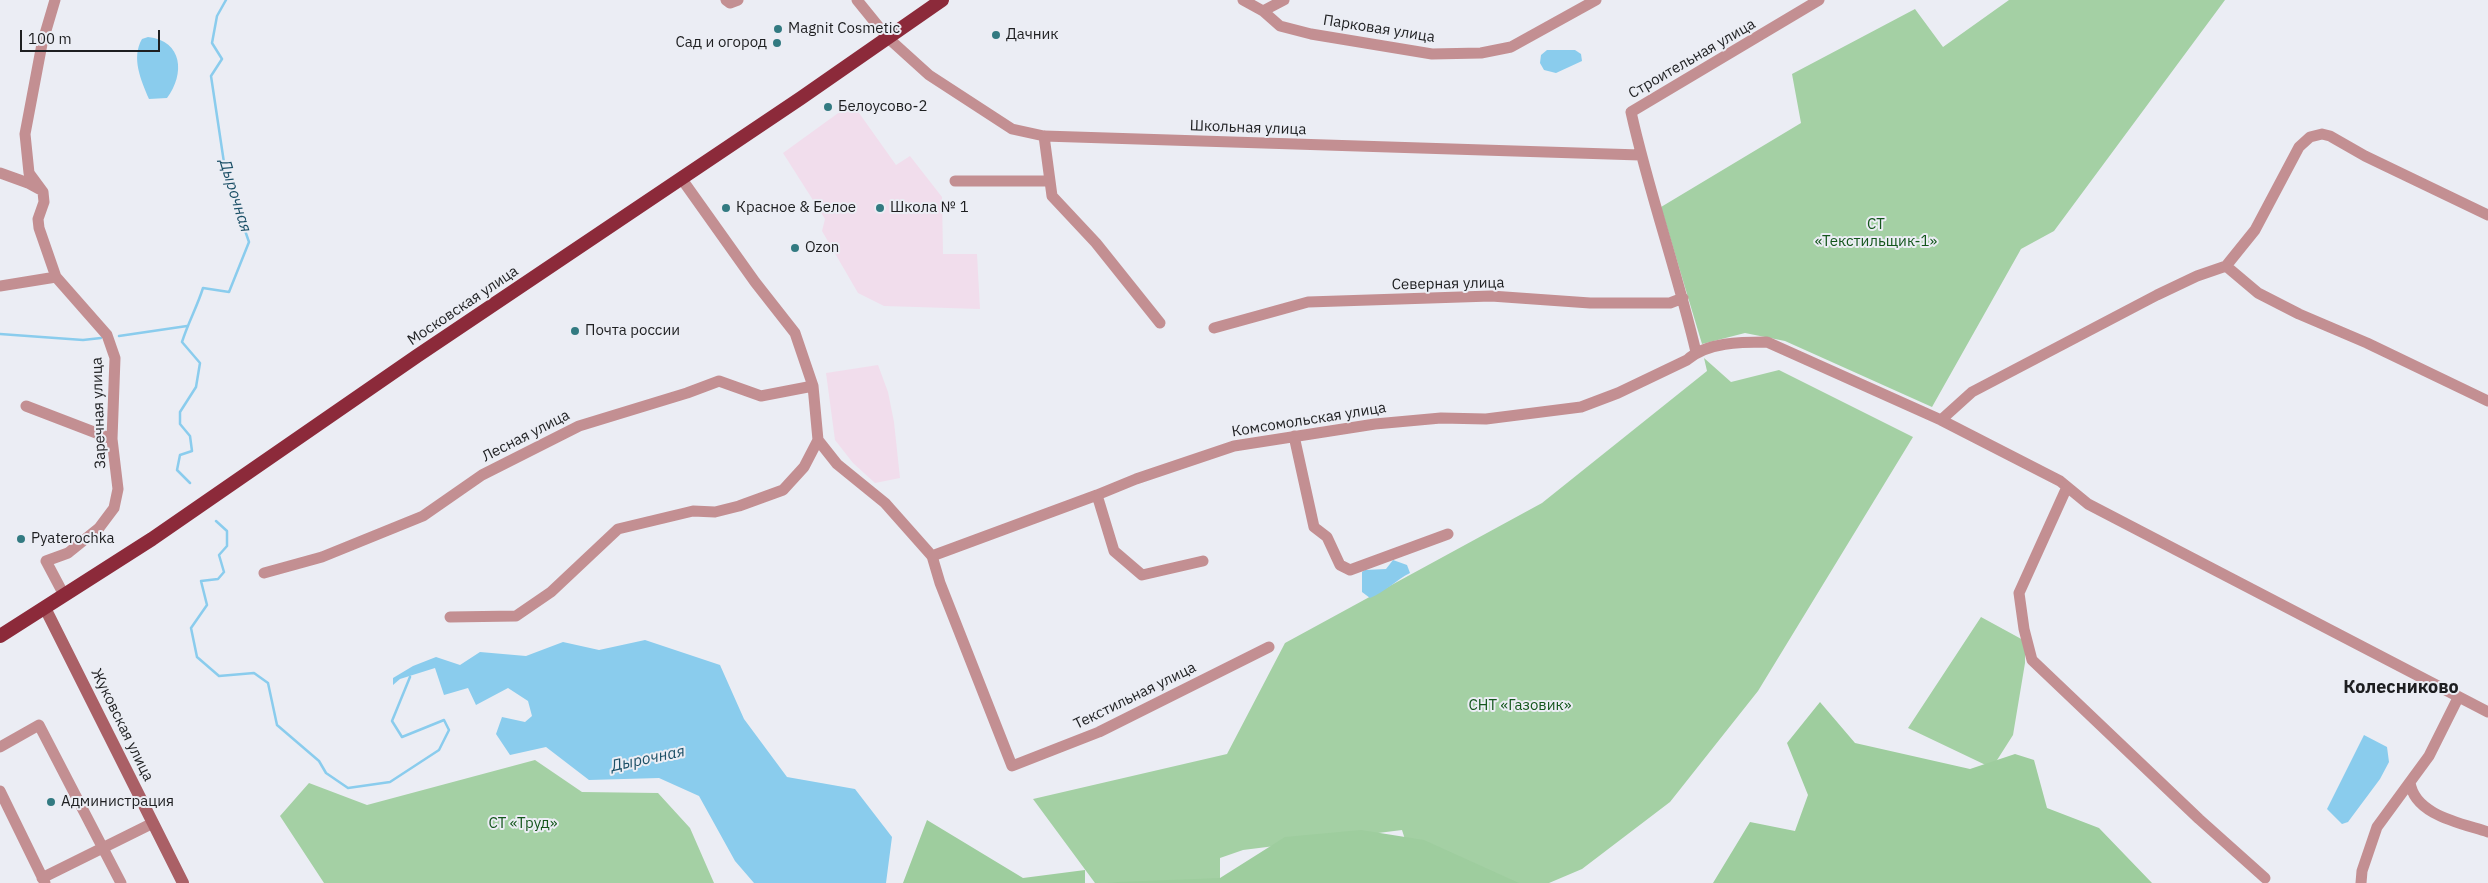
<!DOCTYPE html>
<meta charset="utf-8">
<style>
body{margin:0}
#map{position:relative;width:2488px;height:883px;overflow:hidden;background:#ebedf4;font-family:"IBM Plex Sans",sans-serif}
canvas{display:block}
.scale{position:absolute;left:20px;top:30px;width:140px;height:22px;box-sizing:border-box;border:2px solid #1e1f21;border-top:0;padding-left:6px;font-size:15px;line-height:18px;white-space:nowrap;color:#1e1f21;-webkit-text-stroke:4px #ebedf4;paint-order:stroke}
</style>
<div id="map">
<canvas width="2488" height="883"></canvas>
<div class="scale">100 m</div>
</div>
<script>
const c = document.querySelector('canvas').getContext('2d');
c.lineJoin = 'round';
function fillPath(path, color) { c.fillStyle = color; c.fill(path, 'evenodd'); }
function trace(path, color, width, dash) { c.strokeStyle = color; c.lineWidth = width; c.lineCap = dash ? 'butt' : 'round'; c.setLineDash(dash || []); c.stroke(path); }
function label(font, color, halo, rows, align = 'center') {
  c.font = font + ' "IBM Plex Sans",sans-serif'; c.lineWidth = 4; c.setLineDash([]); c.textBaseline = 'middle'; c.strokeStyle = halo; c.fillStyle = color; for (const [text, x, y, turn = 0] of rows) {
    c.save(); c.translate(x, y); c.rotate((+turn || 0) * Math.PI / 180); c.textAlign = isNaN(turn) ? turn : align; if (halo) c.strokeText(text, 0, 0); c.fillText(text, 0, 0); c.restore();
  }
}
fillPath(new Path2D(`
 M852 103 896 165 910 156 942 197 943 254H977L980 309 884 306 858 293 822 231 825 219 783 153Z
 M878 365 888 392 894 422 900 478 875 483 853 463 835 440 826 373Z`), '#f1ddec');
fillPath(new Path2D(`
 M2009 0H2225L2054 231 2021 249 1932 407 1785 341 1745 333 1702 344 1661 207 1801 123 1792 74 1915 9 1943 47Z
 M1704 358 1731 382 1779 370 1913 437 1758 691 1670 802 1582 869 1549 883H1493L1410 855 1402 830 1243 850 1220 858V882L1095 883 1033 799 1227 754 1285 643 1542 503 1707 371Z
 M1981 617 2025 641V663L2013 735 1992 768 1908 728Z
 M535 760 582 792 658 793 690 828 714 883H324L280 816 309 783 367 805Z`), '#a4d0a4');
fillPath(new Path2D(`
 M1820 702 1855 743 1970 769 2015 754 2034 760 2047 808 2099 828 2152 883H1713L1750 822 1795 831 1808 795 1787 743Z
 M927 820 1023 878 1085 870V883H903Z
 M1361 830 1424 840 1519 883H1093L1220 878 1285 837Z`), '#9ecd9e');
fillPath(new Path2D(`
 M148 37C183 41 185 74 167 98L149 99C141 80 131 58 142 39Z
 M1547 50H1575L1581 54 1582 61 1556 73 1544 70 1540 63 1541 55Z
 M1393 560 1407 565 1410 573C1396 580 1385 592 1370 598L1362 592V572L1365 570 1386 569Z
 M645 640 720 665 744 719 787 777 855 789 892 837 886 883H754L735 861 699 796 659 778 589 780 546 747 510 755 496 734 502 717 525 722 532 716 528 701 508 688 476 705 468 688 444 695 435 668 400 679 393 685V678L413 666 436 657 460 665 480 652 526 656 563 642 599 650Z
 M2364 735 2387 747 2389 762 2380 779 2348 822 2342 824 2327 809Z`), '#8acced');
trace(new Path2D(`
 M0 334 83 340 101 338
 M119 336 187 326
 M190 483 177 470 180 455 192 451 190 436 180 424V412L196 387 200 363 182 342C188 323 197 307 203 288L229 292 249 242 226 176 211 76 222 59 212 43 217 16 226 0
 M216 521 227 531V546L219 555 224 572 218 579 201 581 207 605 191 628 197 657 219 676 254 673 268 683 277 725 319 761 326 773 348 788 390 782 439 750 449 730 444 720 402 737 392 721 410 677`), '#8acced', 2.5);
trace(new Path2D(`
 M55 0 42 44 25 134 29 173 43 192 44 202 38 219 39 228 56 277 107 335 115 358 112 439 118 489 114 508 99 528 68 553 46 561 64 595
 M726 0 730 3 738 0
 M857 0 887 37 929 75 1012 129 1044 136 1640 155
 M1243 0 1263 11 1280 26 1311 34 1432 54 1481 53 1511 47 1596 0
 M1263 11 1284 0
 M1044 136 1052 196 1096 243 1160 323
 M0 173 28 183 39 189
 M681 178 755 282 795 333 813 386 818 440 837 464 885 503 932 556 940 583 1012 766 1099 732 1269 647
 M955 181H1050
 M2226 266 2258 293 2299 314 2367 343 2488 401
 M0 286 56 277
 M1214 328 1308 302 1491 296 1590 303H1670L1683 298
 M1696 352C1677 271 1649 193 1631 112L1819 0
 M26 406 112 439
 M1941 420 1972 392 2157 295 2197 276 2226 266 2255 230 2299 147 2310 137 2322 134 2330 136 2365 156 2488 215
 M1294 436 1314 527 1327 537 1340 565 1350 570 1448 534
 M2067 487 2019 593 2024 629 2032 660 2199 819 2265 878
 M1097 495 1114 551 1142 575 1203 561
 M932 556 1097 495 1136 479 1234 446 1375 424 1441 418 1486 419 1581 407 1618 393 1687 360C1707 342 1741 342 1767 342L1941 420 2060 481 2088 504 2488 712
 M264 573 322 557 423 516 482 475 579 426 687 393 719 381 761 396 813 386
 M450 617 516 616 551 592 618 529 693 511 715 512 739 506 783 490 804 467 818 440
 M0 747 39 725 121 883
 M2410 782C2414 815 2461 823 2488 832
 M0 791 45 883
 M42 878 153 823
 M2361 883 2362 871 2377 827 2429 756 2458 698`), '#c38f92', 11);
trace(new Path2D(`
 M45 608 183 883`), '#aa6066', 12);
trace(new Path2D(`
 M0 636 152 539 417 356 801 98 942 0`), '#8c2a3a', 14);
for (const [x, y, r, color] of [
 [778,29,5,"#327a81"],
 [996,35,5,"#327a81"],
 [777,43,5,"#327a81"],
 [828,107,5,"#327a81"],
 [726,208,5,"#327a81"],
 [880,208,5,"#327a81"],
 [795,248,5,"#327a81"],
 [575,331,5,"#327a81"],
 [21,539,5,"#327a81"],
 [51,802,5,"#327a81"]
]) { const dot = new Path2D(); dot.arc(x, y, r, 0, 2 * Math.PI); c.fillStyle = color; c.fill(dot); trace(dot, '#ebedf4', 2); }
label('15px', '#1e1f21', '#ebedf4', [
 ["Magnit Cosmetic",788,29],
 ["Дачник",1006,35],
 ["Сад и огород",767,43,"right"],
 ["Белоусово-2",838,107],
 ["Красное & Белое",736,208],
 ["Школа № 1",890,208],
 ["Ozon",805,248],
 ["Почта россии",585,331],
 ["Pyaterochka",31,539],
 ["Администрация",61,802]
], 'left');
label('15px', '#1e1f21', '#ebedf4', [
 ["Парковая улица",1379,29,9],
 ["Строительная улица",1692,59,-30],
 ["Школьная улица",1248,128,2],
 ["Северная улица",1448,284,-1],
 ["Московская улица",463,306,-34],
 ["Заречная улица",99,413,-92],
 ["Комсомольская улица",1309,420,-9],
 ["Лесная улица",526,436,-27],
 ["Текстильная улица",1135,696,-26],
 ["Жуковская улица",122,725,64]
]);
label('15px', '#14561c', '#ebedf4', [
 ["СТ",1876,225],
 ["«Текстильщик-1»",1876,242],
 ["СНТ «Газовик»",1520,706],
 ["СТ «Труд»",523,824]
]);
label('italic 16px', '#1c5067', '#ebedf4', [
 ["Дырочная",235,196,73],
 ["Дырочная",648,759,-12]
]);
label('bold 18px', '#1e1f21', '#ebedf4', [
 ["Колесниково",2401,688]
]);
</script>
